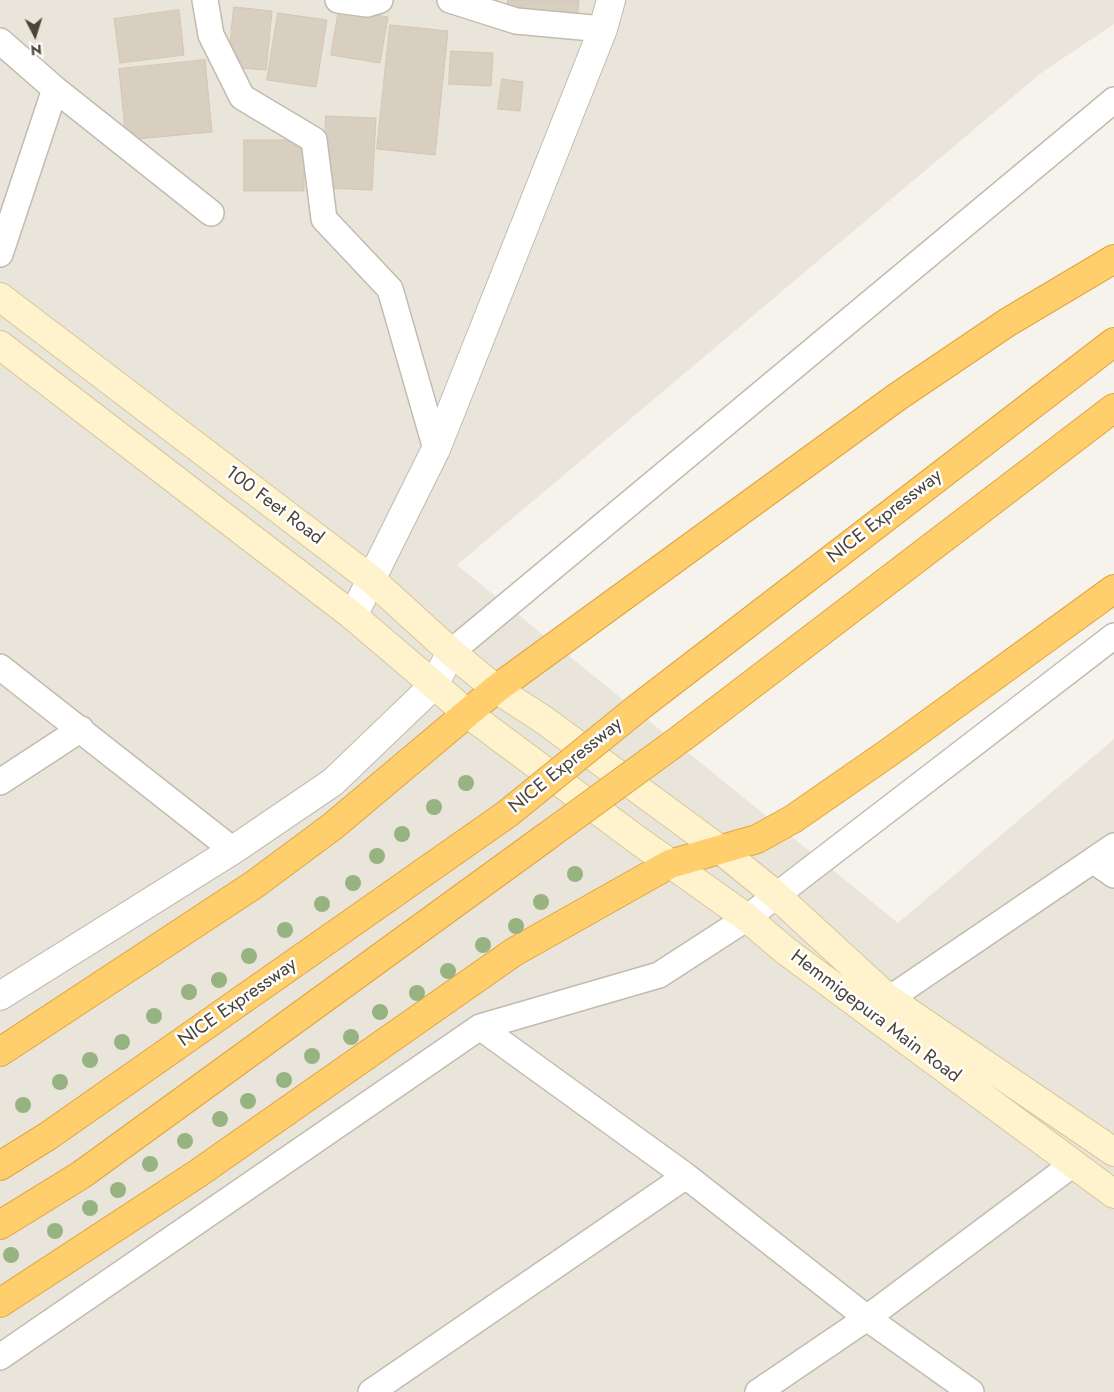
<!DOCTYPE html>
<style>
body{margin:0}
#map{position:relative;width:1114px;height:1392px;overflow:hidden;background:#f6f3ec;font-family:Jost,sans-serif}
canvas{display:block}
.north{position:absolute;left:10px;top:10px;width:50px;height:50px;-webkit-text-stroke:4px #fff;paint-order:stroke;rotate:175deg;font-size:14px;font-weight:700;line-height:20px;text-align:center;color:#4b4439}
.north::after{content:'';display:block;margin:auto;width:18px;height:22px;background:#4b4439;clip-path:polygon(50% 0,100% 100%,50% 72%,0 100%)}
</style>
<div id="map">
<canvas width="1114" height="1392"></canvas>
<div class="north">N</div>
</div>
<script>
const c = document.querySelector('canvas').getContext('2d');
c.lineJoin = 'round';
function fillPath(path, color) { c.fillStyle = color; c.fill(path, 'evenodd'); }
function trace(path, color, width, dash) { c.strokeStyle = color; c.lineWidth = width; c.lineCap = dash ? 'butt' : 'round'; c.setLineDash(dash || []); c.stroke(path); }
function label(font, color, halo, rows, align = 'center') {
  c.font = font + ' Jost,sans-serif'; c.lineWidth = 5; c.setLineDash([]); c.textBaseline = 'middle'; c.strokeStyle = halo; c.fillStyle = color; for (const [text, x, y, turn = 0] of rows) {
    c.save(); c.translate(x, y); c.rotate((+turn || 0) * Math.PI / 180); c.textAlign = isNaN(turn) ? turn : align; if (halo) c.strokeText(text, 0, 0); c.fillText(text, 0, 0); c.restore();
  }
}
fillPath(new Path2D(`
 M0 0H1114V24L1041 73 457 565 898 923 1114 739V1392H0Z`), '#eae5da');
const building = new Path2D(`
 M508 0H579L577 19 507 11Z
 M234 7 272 11 266 70 228 67Z
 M339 9 388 17 380 63 331 55Z
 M179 10 184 55 120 63 114 19Z
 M278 13 327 20 316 87 267 80Z
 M390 25 448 31 435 155 377 149Z
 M451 51 493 53 491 86 449 84Z
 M205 60 212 132 126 140 119 69Z
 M502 79 523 82 520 111 498 109Z
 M326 116 376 118 372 190 323 188Z
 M244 140H304V191H244Z`);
fillPath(building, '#d8cfc1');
trace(building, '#d3c7b4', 1);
const minor = new Path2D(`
 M205 0 211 35 242 97 314 140 324 219 390 289 436 449
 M338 0 367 4 380 0
 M450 0 516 21 603 29
 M0 41 55 89 0 254
 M55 89 211 213
 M451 652 1114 100
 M0 667 233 850
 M0 782 81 729
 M1094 861 1114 875
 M889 999 1114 846
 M480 1027 686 1176 867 1318 971 1392
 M0 1357 480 1027 659 975 747 918 1114 636
 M371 1392 686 1176
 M758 1392 867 1318 1073 1164`);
const tertiary = new Path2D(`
 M353 616 436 449 603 29 611 0
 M0 996 233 850 333 782 434 685 451 652`);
const secondary = new Path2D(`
 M0 297 372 580 451 652 496 689 544 720 722 851 776 895 889 999 1114 1152
 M0 345 353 616 467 713 636 839 747 918 786 951 1114 1194`);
const motorway = new Path2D(`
 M639 707 1114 342
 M683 737 1114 408
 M0 1052 255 884 333 826 496 689 897 397 1008 322 1114 259
 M0 1166 48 1136 507 814
 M0 1225 81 1175 546 837
 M0 1303 197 1174 514 952 670 864 757 839 793 819 891 751 1114 589`);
trace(minor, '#c2bbae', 28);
trace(tertiary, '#c2bbae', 30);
trace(secondary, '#d6c79b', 30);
trace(motorway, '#e0a43c', 30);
trace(minor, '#fff', 25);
trace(tertiary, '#fff', 28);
trace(secondary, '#fff3cd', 28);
trace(motorway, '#ffcf6e', 28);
const motorwayBridge = new Path2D(`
 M507 814 639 707
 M546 837 683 737`);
trace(motorwayBridge, '#e0a43c', 30, []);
trace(motorwayBridge, '#ffcf6e', 28);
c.fillStyle = '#97b381';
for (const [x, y] of [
 [466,783],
 [434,807],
 [402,834],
 [377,856],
 [575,874],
 [353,883],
 [541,902],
 [322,904],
 [516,926],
 [285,930],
 [483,945],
 [249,956],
 [448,971],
 [219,980],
 [189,992],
 [417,993],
 [380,1012],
 [154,1016],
 [351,1037],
 [122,1042],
 [312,1056],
 [90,1060],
 [284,1080],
 [60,1082],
 [248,1101],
 [23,1105],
 [220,1119],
 [185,1141],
 [150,1164],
 [118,1190],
 [90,1208],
 [55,1231],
 [11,1255]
]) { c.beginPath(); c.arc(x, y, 8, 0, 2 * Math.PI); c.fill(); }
label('19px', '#4b4439', '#fff', [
 ["100 Feet Road",274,506,37],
 ["NICE Expressway",885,517,-38],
 ["NICE Expressway",566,766,-39],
 ["NICE Expressway",238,1003,-35],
 ["Hemmigepura Main Road",875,1017,37]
]);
</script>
